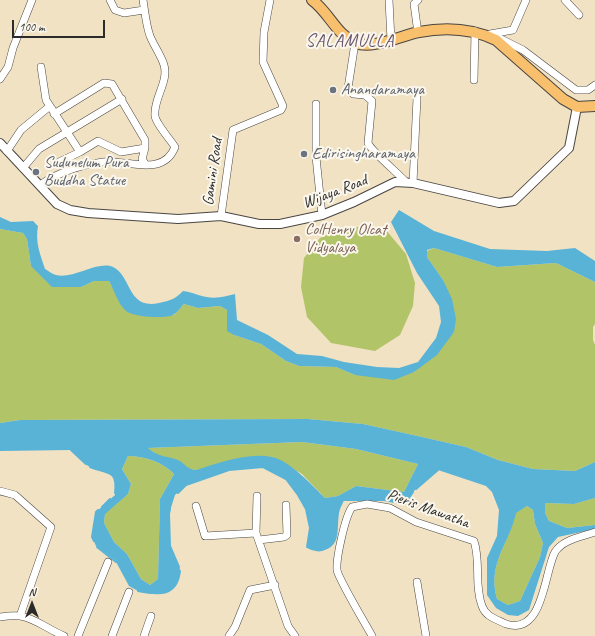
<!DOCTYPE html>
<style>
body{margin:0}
#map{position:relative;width:595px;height:636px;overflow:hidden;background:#f1e2c3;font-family:Caveat,sans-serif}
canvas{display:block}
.north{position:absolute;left:12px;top:584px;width:40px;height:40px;-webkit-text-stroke:3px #fbf7ec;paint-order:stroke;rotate:0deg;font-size:11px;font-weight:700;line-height:16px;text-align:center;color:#2b2b2b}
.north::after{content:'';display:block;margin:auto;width:14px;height:18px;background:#2b2b2b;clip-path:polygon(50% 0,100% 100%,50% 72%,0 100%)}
.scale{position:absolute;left:12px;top:20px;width:93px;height:18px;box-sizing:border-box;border:2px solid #2b2b2b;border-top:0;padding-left:5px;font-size:12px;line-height:14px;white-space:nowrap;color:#2b2b2b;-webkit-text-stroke:3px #fbf7ec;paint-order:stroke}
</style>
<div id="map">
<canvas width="595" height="636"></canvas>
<div class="north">N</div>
<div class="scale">100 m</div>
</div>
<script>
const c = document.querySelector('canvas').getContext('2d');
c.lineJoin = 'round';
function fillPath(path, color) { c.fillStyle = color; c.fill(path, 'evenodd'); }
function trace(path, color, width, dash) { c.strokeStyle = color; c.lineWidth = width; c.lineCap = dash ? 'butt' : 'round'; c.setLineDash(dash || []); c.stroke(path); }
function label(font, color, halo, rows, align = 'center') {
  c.font = font + ' Caveat,sans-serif'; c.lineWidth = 4; c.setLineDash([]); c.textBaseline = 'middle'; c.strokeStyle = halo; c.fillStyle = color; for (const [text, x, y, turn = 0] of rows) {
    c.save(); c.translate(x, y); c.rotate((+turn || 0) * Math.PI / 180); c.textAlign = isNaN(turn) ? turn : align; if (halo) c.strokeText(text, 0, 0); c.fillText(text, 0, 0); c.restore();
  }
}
fillPath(new Path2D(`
 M364 226 386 230 406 254 415 283 413 306 400 335 375 351 331 343 307 317 301 287 304 258 320 238 338 230Z
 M0 229 23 233 27 239 31 266 81 287 94 281H109L122 306 174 315 184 304 198 308 220 306 227 310 234 335 261 344 286 361 299 366 336 367 355 375 414 372 454 332 443 280 427 257V251L434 248 497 267 556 263 595 282V324L593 327V340L595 345V462L575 471 533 469 498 460 466 447 422 437 363 424 308 419 20 420 0 423Z
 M302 442 356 449 418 464 404 492 356 486 338 496 325 498 302 474 273 457 196 470 189 469 179 461 159 456 147 448Z
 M128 456C144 456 163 462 174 474L160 499 158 579 150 585 141 579 127 554 114 542 104 523 105 513 128 494 131 484 122 469Z
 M595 498V525L567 528 549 521 545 513V503L574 504Z
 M527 506 533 510 535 524 543 543 540 557 520 601 508 605 497 599C487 563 509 546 515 513Z`), '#b2c468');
fillPath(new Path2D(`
 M399 210 434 231 490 249 547 251 575 248 595 261V282L556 263 497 267 434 248 427 250V257L443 280 452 299 456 319 454 332 437 355 414 372 394 380 355 375 336 367 299 366 286 361 261 344 234 335 227 331V310L220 306 198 308 184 304C180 308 177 313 173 315 166 319 132 317 126 311 118 304 114 290 109 281H94L81 287H52L31 266 27 239 23 233 0 229V217L11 222 33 221 38 226C35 242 40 254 45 269 49 271 52 274 56 275 72 280 98 260 113 267 132 276 127 310 159 303 171 300 174 300 183 291 192 292 199 296 207 297 217 299 226 296 235 294L237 320 268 335 297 354 322 356 344 362 377 367 399 368 418 362 436 338 441 322 439 306 417 273 391 222Z
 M308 419 363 424 422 437 466 447 498 460 533 469 575 471 595 462V498L574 504 545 503V513L549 521 567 528 595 525V529L558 537 549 547 529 610 518 616 508 615 496 608 487 595V558L497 536 499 510 492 492 486 486 438 470 414 491 405 504 384 500H343C342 503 340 506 339 509 334 524 343 545 322 550 317 551 312 550 307 547L310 528 306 509 298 495 286 479 263 467 229 470 186 485 175 495 169 514 170 546 180 569 179 579 174 587 166 593 152 594 138 591 129 586 115 560 96 546 92 537 96 512 115 495C118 468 109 476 90 467 82 463 77 456 71 450L0 451V423L20 420ZM302 442 356 449 418 464 404 492 356 486 338 496 325 498C313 486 289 460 272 457 247 452 219 463 196 470 187 469 186 465 180 461 168 455 161 459 148 448ZM128 456C144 456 163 462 174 474L160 499 158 579 150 585 141 579 127 554 114 542 104 523 105 514 128 494 131 484 122 469ZM527 506 533 510 535 524 543 543 540 557 520 601 508 605 497 599C487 563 509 545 516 513Z`), '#59b3d6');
trace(new Path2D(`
 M71 450 86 464
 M90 467C107 474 118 469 115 493
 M416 489 438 470
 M178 493 186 485 229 470 263 467 286 479 298 495 306 509 310 528 307 547C312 550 317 551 322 550 343 545 334 524 339 509 340 506 342 503 343 500H384L405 504 413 492
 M102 507 110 499
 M170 509 169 514 170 546 179 567
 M94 541 92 537 96 512 98 510
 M97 547 116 562
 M138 591C159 595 177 597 180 571`), '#59b3d6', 2);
const minor = new Path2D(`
 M110 0 115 10 124 13 144 10
 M389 0 391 40
 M565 0 579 15
 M418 33 414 4 418 0
 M490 34 513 30 526 0
 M497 37 523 50 576 90H588L595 85
 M355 43 348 88 353 94 365 95 372 101 368 143C371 151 398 173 406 182
 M41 67 46 100 80 152
 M0 79 8 67 13 48 32 0
 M474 80 475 31
 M316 104V157L322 215
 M54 114 104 83 112 84 145 140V148L121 152 98 141 80 152 59 162
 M145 148 142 159 146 165
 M7 151 21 130 50 106
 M23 168 39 149 122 99
 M413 183 417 98
 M40 185C59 172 80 165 103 162 127 159 163 178 175 147 170 139 156 124 155 116 153 99 169 82 164 65 161 55 154 46 150 36 146 25 145 12 143 0
 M221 216 233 130 281 110 283 106 263 62 264 32 270 0
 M0 491 15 495 51 527 20 616
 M257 496 256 533 288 626 295 636
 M196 506 205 536 256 533
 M259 540 284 537 287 535 286 505
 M417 582 426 636
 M0 617C6 616 13 615 20 616 35 618 49 630 64 636
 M78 636 108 562
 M112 636 129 592
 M144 636 151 616
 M229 636 235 627 250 590 275 585
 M372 636C366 625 338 578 337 570 336 558 345 517 352 507L367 504 390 508 416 522 474 541C481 562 474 585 482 606 486 617 496 619 506 624 544 636 544 572 555 552 563 539 582 537 595 532`);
const tertiary = new Path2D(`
 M0 143 57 204 70 210 88 213 178 219 221 216 259 224H280L322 215 354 202 395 182 413 183 499 203 514 201 569 148 577 107`);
const primary = new Path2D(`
 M312 0C329 12 336 35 356 43 371 50 403 35 419 32 446 27 471 28 496 40L563 99 577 107 595 106`);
trace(minor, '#494642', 8);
trace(tertiary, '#494642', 10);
trace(primary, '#494642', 12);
trace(minor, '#fff', 7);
trace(tertiary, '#fff', 8);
trace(primary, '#f8bf6c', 10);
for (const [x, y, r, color] of [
 [333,90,4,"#6b7280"],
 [304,154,4,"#6b7280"],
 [36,172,4,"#6b7280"],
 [297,239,4,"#8d6e63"]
]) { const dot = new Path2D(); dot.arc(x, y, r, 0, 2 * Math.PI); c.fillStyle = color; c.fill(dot); trace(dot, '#fbf7ec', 1.5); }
label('16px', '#5b616d', '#fbf7ec', [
 ["Anandaramaya",341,90],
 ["Edirisingharamaya",312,154],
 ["Sudunelum Pura",44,163],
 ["Buddha Statue",44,181]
], 'left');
label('16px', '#2b2b2b', '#fbf7ec', [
 ["Gamini Road",213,172,-82],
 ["Wijaya Road",335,192,-21],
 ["Pieris Mawatha",428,509,20]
]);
label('16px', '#785e54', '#fbf7ec', [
 ["ColHenry Olcat",305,230],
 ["Vidyalaya",305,248]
], 'left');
c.letterSpacing = '1px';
label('18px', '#68566d', '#fbf7ec', [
 ["SALAMULLA",350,41]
]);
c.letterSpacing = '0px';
</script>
